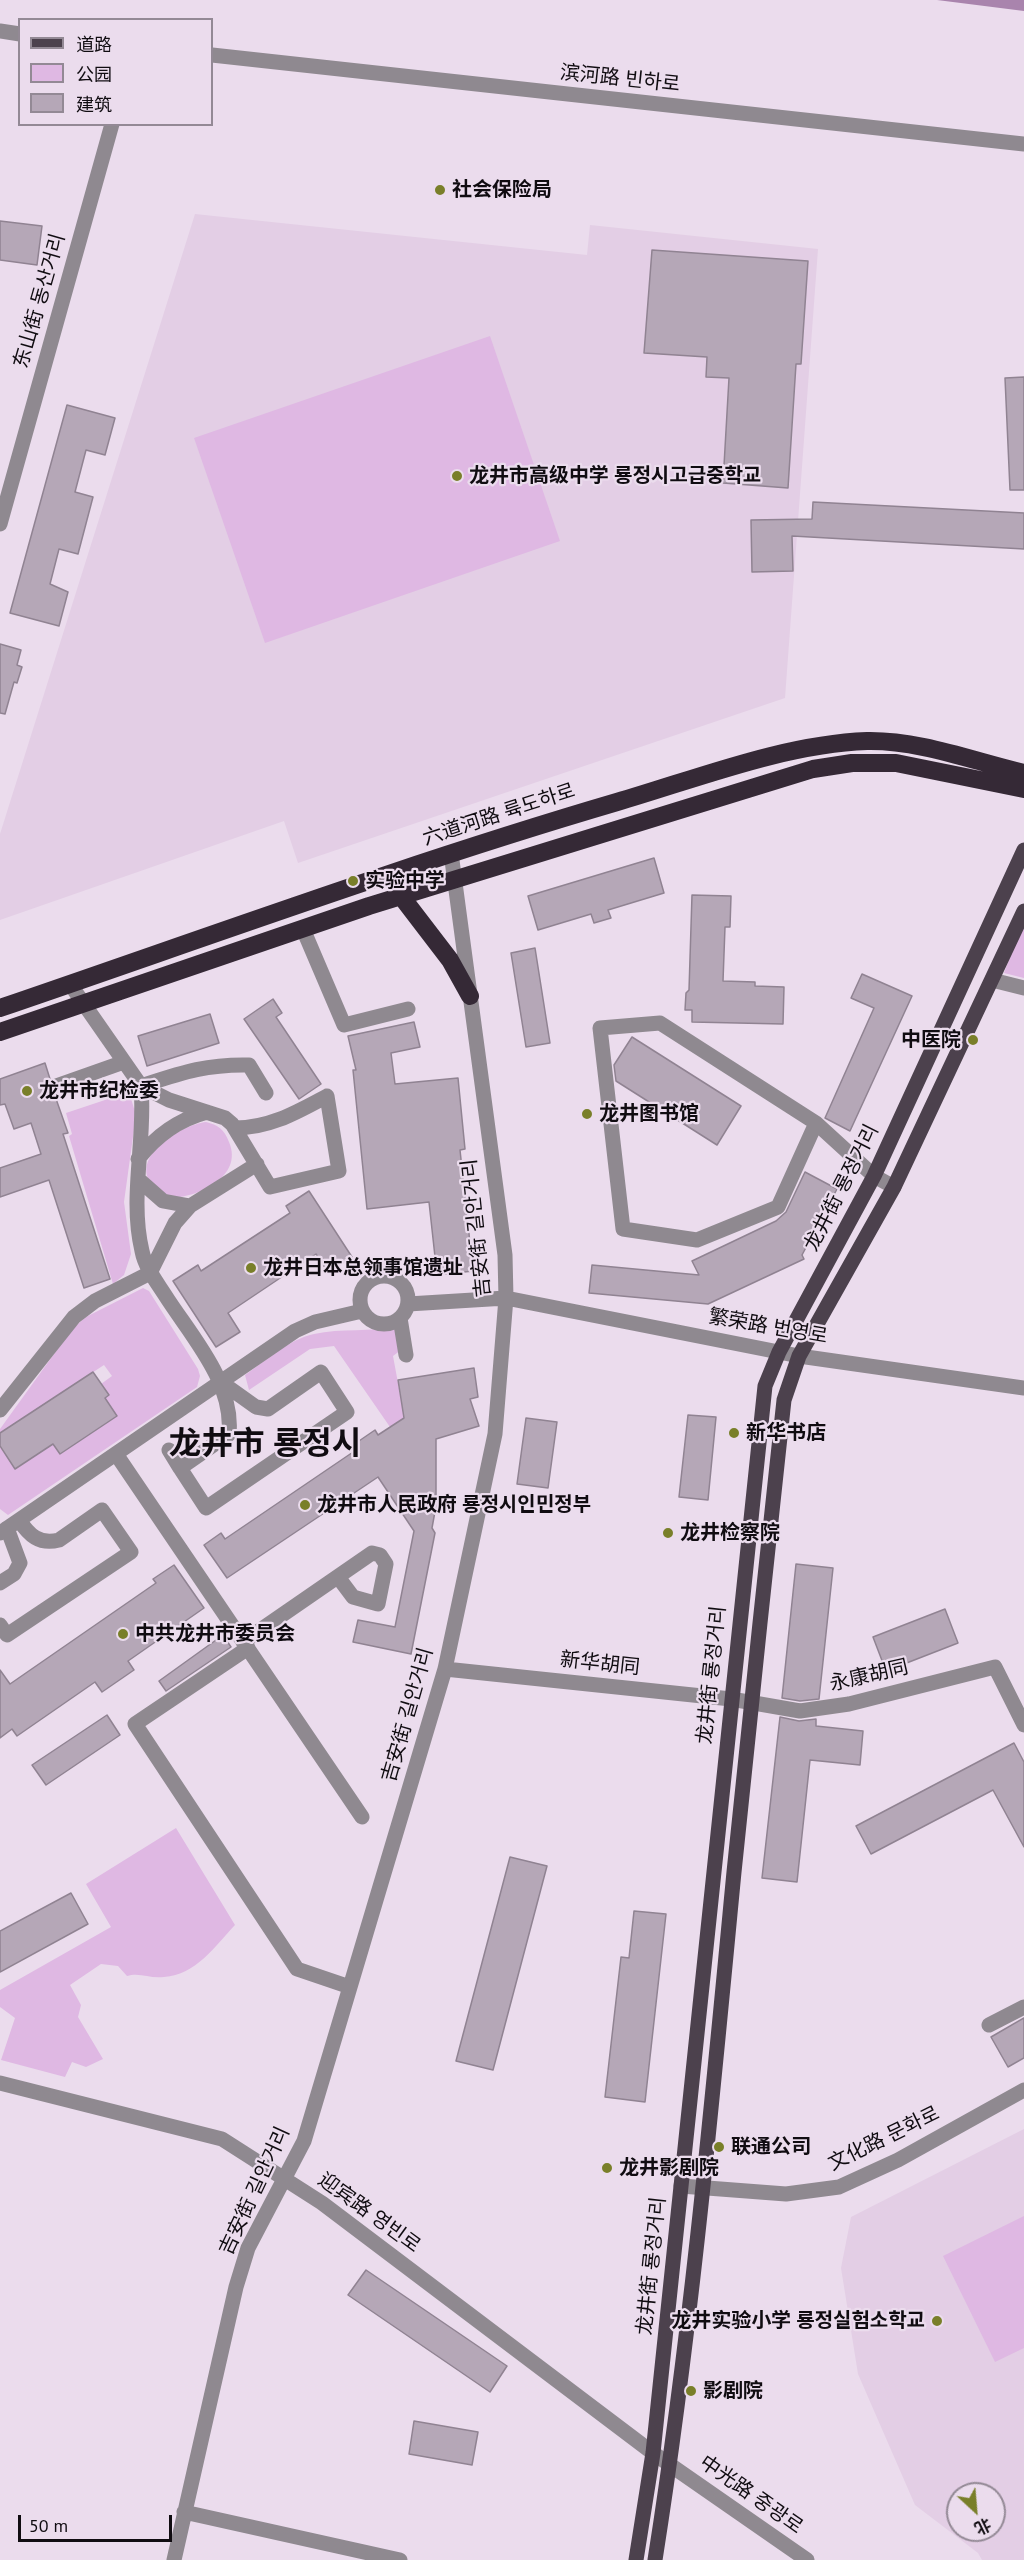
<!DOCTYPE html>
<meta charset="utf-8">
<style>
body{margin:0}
#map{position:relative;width:1024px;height:2560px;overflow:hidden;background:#ebdced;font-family:"PT Sans","Noto Sans SC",sans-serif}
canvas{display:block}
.legend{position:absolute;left:18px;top:18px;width:195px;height:108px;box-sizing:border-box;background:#ebdced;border:2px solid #938995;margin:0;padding:8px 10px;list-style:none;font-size:18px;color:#100c11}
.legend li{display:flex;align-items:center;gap:12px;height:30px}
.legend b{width:30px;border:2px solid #938995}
.north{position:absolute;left:946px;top:2482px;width:60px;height:60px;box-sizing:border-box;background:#ebdced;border:2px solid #938995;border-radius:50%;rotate:154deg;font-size:16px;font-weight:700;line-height:24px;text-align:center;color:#100c11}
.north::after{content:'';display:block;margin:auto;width:21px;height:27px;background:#797f29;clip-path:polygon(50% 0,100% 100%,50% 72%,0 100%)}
.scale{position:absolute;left:18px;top:2515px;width:154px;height:27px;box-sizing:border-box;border:3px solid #100c11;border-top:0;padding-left:8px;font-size:18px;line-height:21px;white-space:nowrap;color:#100c11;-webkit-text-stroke:4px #ebdced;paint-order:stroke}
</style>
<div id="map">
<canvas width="1024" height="2560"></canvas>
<ul class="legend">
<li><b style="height:8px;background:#4c414d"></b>道路</li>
<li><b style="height:16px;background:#dfb8e3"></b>公园</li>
<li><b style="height:16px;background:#b5a7b7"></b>建筑</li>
</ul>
<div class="north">北</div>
<div class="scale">50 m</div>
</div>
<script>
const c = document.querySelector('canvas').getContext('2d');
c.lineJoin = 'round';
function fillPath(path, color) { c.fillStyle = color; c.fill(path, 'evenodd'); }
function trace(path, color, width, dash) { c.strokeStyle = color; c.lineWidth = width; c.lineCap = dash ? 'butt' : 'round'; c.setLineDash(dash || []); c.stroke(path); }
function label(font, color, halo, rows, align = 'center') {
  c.font = font + ' "PT Sans","Noto Sans SC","Noto Sans KR",sans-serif'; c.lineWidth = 4.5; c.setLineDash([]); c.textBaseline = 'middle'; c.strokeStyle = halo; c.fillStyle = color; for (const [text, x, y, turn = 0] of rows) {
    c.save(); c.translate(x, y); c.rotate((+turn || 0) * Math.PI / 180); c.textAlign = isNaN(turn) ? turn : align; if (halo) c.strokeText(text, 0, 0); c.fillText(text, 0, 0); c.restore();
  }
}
fillPath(new Path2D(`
 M195 214 587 255 590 225 818 249 785 698 298 863 284 821 0 920V834Z
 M1024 2129V2560H982L978 2553 915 2505 858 2374 841 2268 851 2217ZM958 2494H994V2530H958Z`), '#e3cee5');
fillPath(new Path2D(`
 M490 336 560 541 265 643 194 438Z
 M1024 919V978L1004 973Z
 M129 1092 136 1115 124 1202 131 1254 124 1275 113 1284 69 1136 72 1134 66 1113Z
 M206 1122C218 1125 224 1129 229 1142 244 1177 197 1198 169 1198 164 1194 157 1191 153 1187 128 1156 181 1125 206 1122Z
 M143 1288 149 1291 198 1369 200 1376 197 1387 8 1515 0 1509V1446L15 1468 53 1444 60 1454 117 1416 105 1398 108 1395 101 1384 112 1376 104 1365 0 1433V1429L72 1329 86 1317Z
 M398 1327 401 1350 393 1356 405 1421 390 1427 334 1346 310 1349 249 1390 245 1375C266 1360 288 1340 314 1334 341 1328 371 1332 398 1327Z
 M176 1828 235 1925C215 1946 196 1975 164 1977 150 1979 140 1972 127 1976L118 1966 101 1964 70 1985 81 2005 78 2017 103 2059 86 2067 72 2062 65 2077 1 2060 15 2018 0 2007V1990L111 1927 86 1884Z
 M1024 2216V2348L995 2362 943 2256Z`), '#dfb8e3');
fillPath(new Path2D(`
 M937 0H1024V11Z`), '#a984ad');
const building = new Path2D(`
 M0 221 42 226 37 265 0 260Z
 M652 250 808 261 801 364H796L788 488 723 483 729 378 706 377 707 357 644 353Z
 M1024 377V490H1010L1005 378Z
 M67 405 115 418 105 455 86 450 75 492 93 497 78 554 59 549 50 584 68 592 59 626 10 613Z
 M813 502 1024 513V549L792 536 793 571 752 572 751 520 812 519Z
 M0 644 21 650 17 665 22 667 17 683 14 682 5 714 0 713Z
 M654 858 664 893 608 910 611 918 594 923 591 914 538 930 528 896Z
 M692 895 731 896 730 927H725L723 981 755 982V986L784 987 783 1024 692 1022V1010H685L686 993 689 990Z
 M535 948 550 1043 526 1047 511 953Z
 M862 974 912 996 850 1131 825 1118 874 1008 851 998Z
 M273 999 282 1013 276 1017 321 1084 299 1099 244 1019Z
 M210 1014 219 1043 147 1066 138 1036Z
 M414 1022 420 1047 391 1053 395 1084 458 1078 465 1149 460 1150 473 1271 437 1275 429 1202 367 1209 353 1070H356L348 1036Z
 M632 1037 741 1106 717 1145 616 1081 614 1065Z
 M45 1063 50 1079 47 1089 55 1096 68 1133 63 1134 110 1279 84 1288 49 1180 0 1197V1168L41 1154 31 1123 14 1129 5 1104 0 1105V1079Z
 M805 1172 837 1189 802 1255 804 1259 708 1304 589 1293 592 1265 699 1275 692 1261 776 1221 786 1212Z
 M309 1191 352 1257 328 1272 316 1254 228 1313 240 1332 216 1347 173 1281 198 1265 201 1271 290 1213 286 1206Z
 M474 1368 478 1397 470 1399 479 1426 436 1439V1506L432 1528 435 1533 411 1654 353 1642 358 1620 395 1627 414 1531 378 1477 227 1578 204 1545 221 1533 225 1539 359 1448 356 1443 375 1430 378 1435 404 1418 398 1380Z
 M93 1372 109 1395 105 1398 117 1416 60 1454 53 1444 15 1469 0 1446V1433Z
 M688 1415 716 1417 708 1500 679 1497Z
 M526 1418 557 1422 548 1488 517 1484Z
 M796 1564 833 1568 819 1699 800 1701 782 1698Z
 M174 1565 204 1608 128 1661 134 1670 102 1692 95 1682 17 1736 12 1729 0 1738V1670L10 1684 156 1583 153 1579Z
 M945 1609 958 1643 886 1671 873 1637Z
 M223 1635 231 1647 166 1691 159 1681Z
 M107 1715 120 1735 46 1785 32 1765Z
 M780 1717 799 1721 816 1719V1726L863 1731 860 1765 810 1760 797 1882 762 1878Z
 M1014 1743 1024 1762V1847L993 1790 871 1854 856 1826Z
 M510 1857 547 1866 493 2070 456 2061Z
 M71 1893 88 1924 0 1972V1931Z
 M634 1911 666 1914 645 2102 605 2097 621 1957 629 1958Z
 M1024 2018V2058L1008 2067 991 2037Z
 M366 2270 507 2366 490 2392 348 2295Z
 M414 2421 478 2432 472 2465 409 2454Z`);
fillPath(building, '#b5a7b7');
trace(building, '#908392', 1.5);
trace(new Path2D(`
 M0 31 20 34
 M212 55 1024 144
 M0 524 112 124
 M303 929 344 1025 408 1009
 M992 980 1024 988
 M70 984 141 1086 169 1100 225 1118 232 1124 270 1187 339 1171 327 1096C297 1112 270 1128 235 1128
 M56 1086 124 1062
 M141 1086C146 1140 129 1197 142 1251 145 1267 156 1281 165 1295 191 1336 234 1382 229 1434L180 1468 206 1508 347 1412 321 1372 268 1409 256 1407 221 1382
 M141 1086C181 1073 206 1064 249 1065L266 1093
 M816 1123 778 1207 697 1240 623 1229 600 1028 660 1023 816 1123 874 1176 894 1187
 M138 1159C157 1135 178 1120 207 1112
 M138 1179 163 1201 190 1206
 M360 1300a24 24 0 1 1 48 0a24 24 0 1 1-48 0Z
 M408 1304 506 1298 799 1356 1024 1388
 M400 1318 406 1355
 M0 1410 74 1317 95 1301 150 1273 175 1223 190 1206 257 1164
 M169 1450 180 1468
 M116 1454 362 1817
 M0 1533 295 1331 315 1322 362 1311
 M0 1583 14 1574 20 1563 7 1528
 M0 1625 7 1635 131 1552 102 1510 59 1540C39 1545 29 1535 19 1520
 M243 1642 372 1553 380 1555 386 1564 378 1604 353 1597 338 1577
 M248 1648 135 1724 297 1969 350 1987
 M445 1669 731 1699 800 1711 849 1704 995 1667 1024 1725
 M989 2025 1024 2007
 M0 2083 222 2139 322 2203 653 2453 807 2560
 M681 2186 786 2194 839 2187 898 2160 1024 2090
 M184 2512 400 2560
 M174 2560 236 2287 248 2248 304 2141 445 1669 495 1434 506 1298 505 1255 451 853`), '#8f8990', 15);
trace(new Path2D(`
 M636 2560 653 2453 765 1386 779 1352 874 1176 1024 850
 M655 2560C691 2332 712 2102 734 1872 750 1715 767 1557 784 1400L799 1356 894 1187 1024 911`), '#4c414d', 15);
trace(new Path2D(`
 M401 896 450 960 470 996
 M0 1008C205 938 409 863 617 802 696 779 784 744 867 741 919 740 973 761 1024 773
 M0 1032 369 906 813 769 852 763H896L1024 789`), '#352936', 18);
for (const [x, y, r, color] of [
 [440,190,6,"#797f29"],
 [457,476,6,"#797f29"],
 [353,881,6,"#797f29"],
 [973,1040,6,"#797f29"],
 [27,1091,6,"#797f29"],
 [587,1114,6,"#797f29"],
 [251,1268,6,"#797f29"],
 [734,1433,6,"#797f29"],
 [305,1505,6,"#797f29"],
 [668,1533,6,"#797f29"],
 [123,1634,6,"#797f29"],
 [719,2147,6,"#797f29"],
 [607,2168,6,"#797f29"],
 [937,2321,6,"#797f29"],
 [691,2391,6,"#797f29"]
]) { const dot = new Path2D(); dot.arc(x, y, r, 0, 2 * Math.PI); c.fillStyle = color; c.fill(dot); trace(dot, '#ebdced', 2); }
label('20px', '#100c11', '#ebdced', [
 ["滨河路 빈하로",620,79,6],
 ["东山街 동산거리",40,301,-74],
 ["六道河路 륙도하로",499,815,-18],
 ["龙井街 룡정거리",842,1188,-63],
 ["吉安街 길안거리",477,1228,-96],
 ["繁荣路 번영로",768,1327,10],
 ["新华胡同",600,1664,6],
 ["龙井街 룡정거리",712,1675,-84],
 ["永康胡同",869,1676,-13],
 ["吉安街 길안거리",408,1715,-74],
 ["文化路 문화로",884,2139,-26],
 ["吉安街 길안거리",255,2191,-65],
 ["迎宾路 영빈로",369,2213,36],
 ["龙井街 룡정거리",652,2266,-84],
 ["中光路 중광로",751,2495,35]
]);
label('bold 20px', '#100c11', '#ebdced', [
 ["社会保险局",452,190],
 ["龙井市高级中学 룡정시고급중학교",469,476],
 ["实验中学",365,881],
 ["中医院",961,1040,"right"],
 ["龙井市纪检委",39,1091],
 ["龙井图书馆",599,1114],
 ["龙井日本总领事馆遗址",263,1268],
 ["新华书店",746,1433],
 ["龙井市人民政府 룡정시인민정부",317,1505],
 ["龙井检察院",680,1533],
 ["中共龙井市委员会",135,1634],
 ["联通公司",731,2147],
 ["龙井影剧院",619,2168],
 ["龙井实验小学 룡정실험소학교",925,2321,"right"],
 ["影剧院",703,2391]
], 'left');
label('bold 32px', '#100c11', '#ebdced', [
 ["龙井市 룡정시",265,1445]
]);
</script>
